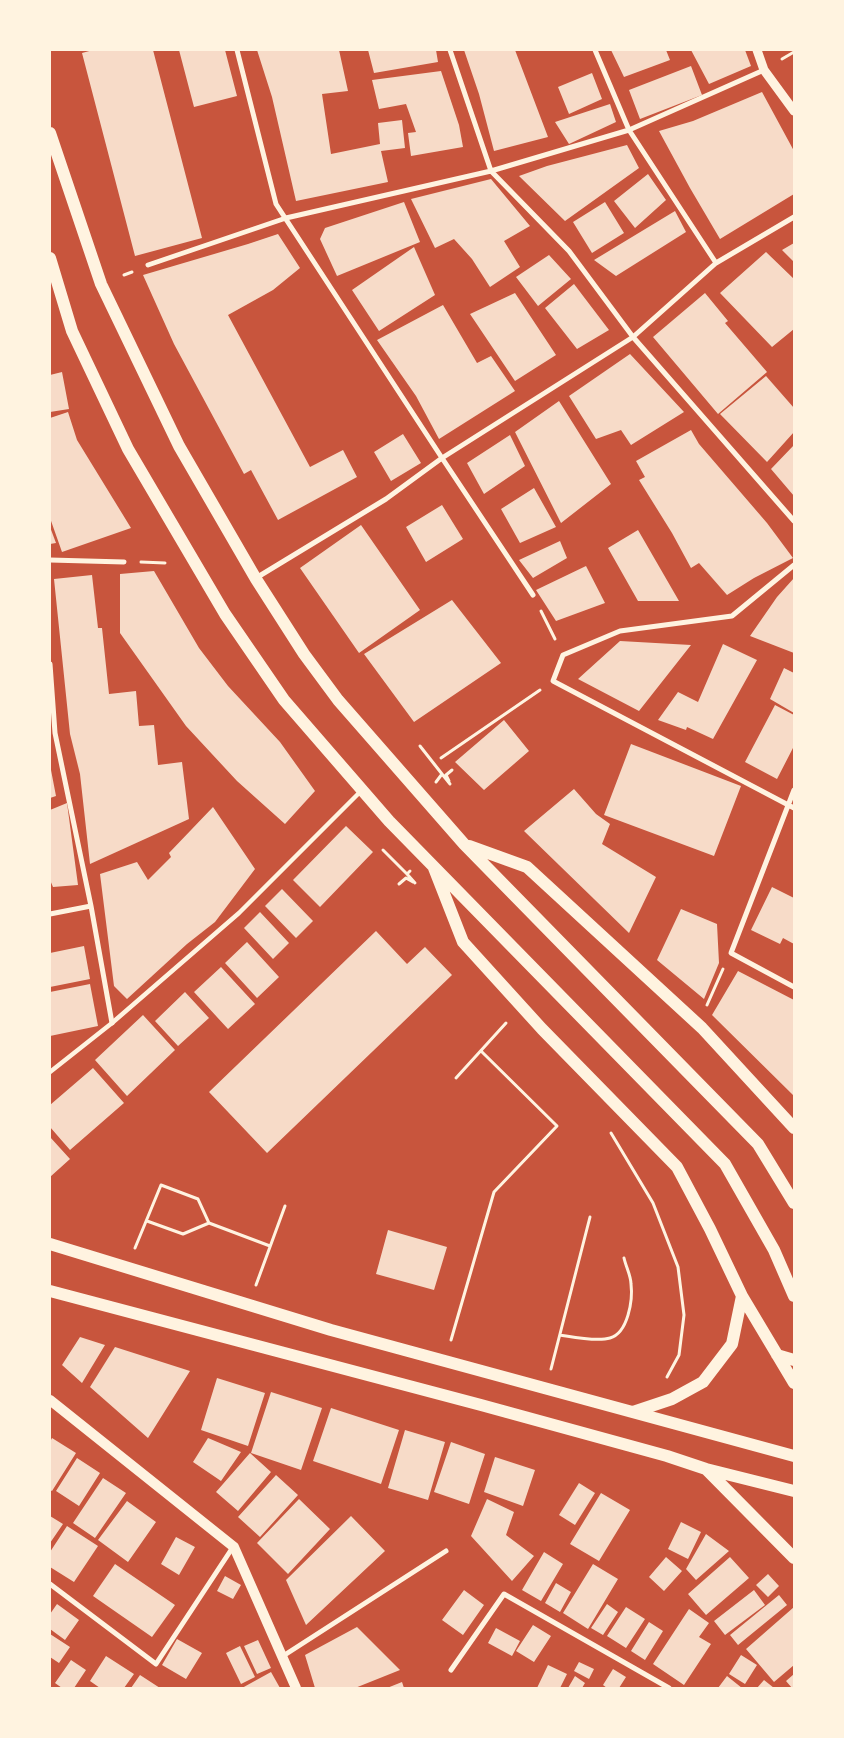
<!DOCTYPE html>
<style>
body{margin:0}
#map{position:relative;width:844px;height:1738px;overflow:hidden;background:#c8553d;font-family:"PT Sans",sans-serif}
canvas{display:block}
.frame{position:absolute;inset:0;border:51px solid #fff3e0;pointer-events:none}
</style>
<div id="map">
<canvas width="844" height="1738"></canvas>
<div class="frame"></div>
</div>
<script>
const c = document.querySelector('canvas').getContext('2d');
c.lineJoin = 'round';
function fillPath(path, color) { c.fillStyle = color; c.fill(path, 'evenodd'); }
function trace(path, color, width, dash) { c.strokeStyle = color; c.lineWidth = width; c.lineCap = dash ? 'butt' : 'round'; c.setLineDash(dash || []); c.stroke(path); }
fillPath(new Path2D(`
 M93 50H153L202 238 135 256 82 53Z
 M179 50H225L237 96 194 107Z
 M257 50H339L348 91 322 94 331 154 380 144 378 123 402 120 405 148 381 151 388 182 296 201 272 97Z
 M368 50H436L438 62 374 73Z
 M464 50H515L548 137 494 151 479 94Z
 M611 50H666L670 60 624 77Z
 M691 50H745L751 66 709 84Z
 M691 66 702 95 640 119 629 90Z
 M441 71 459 125 463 147 411 156 408 133 416 132 406 104 379 109 372 80Z
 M592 73 602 99 569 114 558 87Z
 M762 92 794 151V194L720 239 690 188 659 131 693 121Z
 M610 104 616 122 569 144 555 122Z
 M627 145 639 168 565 221 519 176 547 166Z
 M648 174 666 200 635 228 614 201Z
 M491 179 530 226 504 241 520 267 490 287 472 259 454 239 435 248 411 199Z
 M404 202 420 242 337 276 320 239 325 228Z
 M605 202 624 233 592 253 573 222Z
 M675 211 686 232 616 276 594 260Z
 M278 234 300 268 273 290 228 315 310 467 343 450 357 477 278 520 251 470 244 474 174 344 143 275 248 244Z
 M794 243V262L782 250Z
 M414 247 435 295 379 331 352 290Z
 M766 252 794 279V329L772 347 720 293Z
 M549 255 571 279 538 306 516 277Z
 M574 284 609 330 577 349 545 308Z
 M515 293 556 355 515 381 470 314Z
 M705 293 728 321 725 323 767 372 718 414 653 337Z
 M443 305 477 363 491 356 515 391 439 439 416 396 377 340Z
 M630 354 684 412 631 445 621 430 596 439 569 396Z
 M62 372 69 409 50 412V375Z
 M766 376 794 408V432L767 462 720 414Z
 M559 401 611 484 561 523 515 432Z
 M68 412 77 440 131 528 62 552 50 518V418Z
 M691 430 699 444 767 523 793 558 754 578 727 595 699 563 691 568 672 533 639 480 645 477 636 461Z
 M403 434 421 463 391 481 374 452Z
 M510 435 525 466 484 494 467 463Z
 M794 445V496L771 469Z
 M534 488 556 527 520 543 501 509Z
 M442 505 463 539 426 562 406 527Z
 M361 525 420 610 359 653 300 568Z
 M50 528V527L56 543 50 544Z
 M638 530 679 601H638L608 548Z
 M560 541 567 558 533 578 519 560Z
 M586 566 605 603 556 621 536 590Z
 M154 571 199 648 228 686 280 742 315 791 285 824 237 781 186 726 120 633V574Z
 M92 575 98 628H102L109 694 136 691 139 726 154 725 158 765 182 762 189 819 90 864 80 774 70 734 54 579Z
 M794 578V653L750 636 777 597Z
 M452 600 501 663 414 722 364 654Z
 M620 641 691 645 639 711 578 679Z
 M723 644 757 660 713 739 687 727 686 730 658 720 678 692 698 702Z
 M784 668 794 673V713L770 699Z
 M775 705 794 715V746L777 779 745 762Z
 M504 720 529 751 484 790 455 762Z
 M631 744 741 786 714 856 604 815Z
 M51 770 56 796 50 798V771Z
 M574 789 596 814 610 824 602 844 656 877 629 933 524 831Z
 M67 803 78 885 53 887 50 880V810Z
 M213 807 255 869 215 922 187 944 127 999 114 986 100 874 137 862 148 880 171 857 169 853Z
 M346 826 373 852 320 907 293 880Z
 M772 887 794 898V944L783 938 780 944 751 930Z
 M282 889 313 921 296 938 265 906Z
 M681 909 717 924 719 963 704 999 657 960Z
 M260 912 289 943 273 959 244 928Z
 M376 931 407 964 425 947 452 975 267 1153 209 1092Z
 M247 942 279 977 257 998 225 963Z
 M84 946 90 979 50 987V953Z
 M221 967 255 1004 228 1029 194 992Z
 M738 971 794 1000V1096L712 1015Z
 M90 984 98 1026 50 1036V992Z
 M185 992 209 1018 178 1046 155 1021Z
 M143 1015 175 1050 127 1096 95 1060Z
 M93 1068 124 1103 70 1150 50 1127V1105Z
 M50 1137 70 1159 50 1177Z
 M388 1230 447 1247 434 1290 376 1274Z
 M80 1337 105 1345 82 1383 62 1365Z
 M115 1347 190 1371 148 1438 90 1387Z
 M217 1378 265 1393 248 1446 201 1430Z
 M271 1392 322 1408 301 1470 251 1453Z
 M331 1408 399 1430 381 1484 313 1461Z
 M405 1430 445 1442 428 1500 388 1488Z
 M52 1438 76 1453 52 1491 50 1490V1442Z
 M208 1438 241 1452 221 1481 193 1462Z
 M451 1442 485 1454 469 1504 434 1492Z
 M250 1453 271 1472 238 1511 216 1492Z
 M495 1457 535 1470 523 1506 484 1492Z
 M77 1458 100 1473 79 1506 56 1491Z
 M276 1475 298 1495 260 1537 238 1517Z
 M103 1478 126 1493 95 1538 73 1523Z
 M579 1483 595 1493 575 1525 559 1515Z
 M601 1493 630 1510 599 1561 570 1544Z
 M299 1499 330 1529 288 1574 257 1543Z
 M487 1499 514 1512 506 1535 534 1556 512 1581 471 1536Z
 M127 1501 156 1522 128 1562 98 1540Z
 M50 1516 63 1524 50 1543Z
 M351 1516 385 1551 306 1625 286 1580Z
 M681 1522 701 1532 688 1559 668 1549Z
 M67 1526 98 1546 74 1582 50 1567V1552Z
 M706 1534 729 1551 696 1580 686 1569Z
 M176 1537 195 1547 179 1575 161 1564Z
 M544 1552 563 1564 541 1601 522 1590Z
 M666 1557 682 1571 664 1591 649 1577Z
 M730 1557 749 1578 706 1615 688 1594Z
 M115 1564 175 1605 152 1637 93 1596Z
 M593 1564 618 1579 588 1629 563 1613Z
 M768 1574 779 1586 768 1597 756 1585Z
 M225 1576 241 1585 233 1599 217 1591Z
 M556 1583 571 1592 560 1612 545 1603Z
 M464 1590 484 1605 463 1635 442 1620Z
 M754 1590 765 1605 725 1635 714 1621Z
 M779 1595 787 1605 738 1645 730 1635Z
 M57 1604 79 1620 65 1640 50 1629V1614Z
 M607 1604 618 1612 603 1635 591 1628Z
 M626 1607 645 1619 626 1648 607 1636Z
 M794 1607V1665L774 1682 746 1649Z
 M689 1609 709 1623 699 1637 711 1644 684 1685 653 1664Z
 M649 1622 663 1631 645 1660 631 1651Z
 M533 1625 551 1636 534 1662 516 1651Z
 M357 1627 400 1670 355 1688H315L305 1655Z
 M496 1628 520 1641 512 1656 488 1643Z
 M50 1634 70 1647 59 1663 50 1657Z
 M177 1639 202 1653 186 1679 162 1665Z
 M258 1640 271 1668 257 1674 244 1646Z
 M240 1646 255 1677 241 1684 226 1653Z
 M741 1655 757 1665 745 1684 729 1674Z
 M106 1656 134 1674 124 1688H100L90 1681Z
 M71 1660 86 1670 74 1688H62L55 1683Z
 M579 1662 594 1669 589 1679 574 1671Z
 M548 1665 567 1674 560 1688H537Z
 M613 1669 626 1677 619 1688H607L603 1685Z
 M271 1672 280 1688H242Z
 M794 1674V1688H792L786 1681Z
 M140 1675 160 1688H131Z
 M575 1676 585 1683 582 1688H568Z
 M727 1676 742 1688H718Z
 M764 1680 774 1688H757Z
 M402 1682 404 1688H387Z`), '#f7dbc8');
trace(new Path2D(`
 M782 59 794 52
 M124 275 132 272
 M141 562 165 563
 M541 611 555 639
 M420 746 442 774
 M441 758 540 690
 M449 781 446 775 452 770
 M436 782 442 774 450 784
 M383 850 407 874
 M410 871 407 874 415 883
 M399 884 406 878 413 882
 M707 1005 723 969
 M456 1078 506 1023
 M611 1133 653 1203 678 1267 684 1315 679 1355 667 1377
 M147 1221 183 1234 209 1223 270 1246
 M135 1248 161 1185 198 1199 209 1223
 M256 1285 285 1206
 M560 1335C573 1337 597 1342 610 1338 628 1333 633 1300 631 1284 631 1276 626 1267 624 1258
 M451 1340 494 1192 557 1126 481 1051
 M551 1369 590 1217`), '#fff3e0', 3);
trace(new Path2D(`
 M50 1072 112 1023 239 913 361 791`), '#fff3e0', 4.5);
trace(new Path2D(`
 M237 50 276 204 442 458 533 595
 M450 50 491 171 569 251 633 337 794 521
 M595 50 629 130 716 263
 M148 265 286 218 491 171 629 130 764 70
 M50 560 124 562
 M794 565 732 616 620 631 563 655 553 681 794 808
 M256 578 386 499 442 458 633 337 716 263 794 217
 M50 664 55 733 91 906 112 1023
 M794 790 731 953 794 987
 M50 914 91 906
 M50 1584 156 1664 233 1547
 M283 1656 446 1551
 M451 1670 504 1594 669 1688`), '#fff3e0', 5);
trace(new Path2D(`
 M757 50 764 70 794 111`), '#fff3e0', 9);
trace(new Path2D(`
 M50 1400 234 1547 296 1688`), '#fff3e0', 10);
trace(new Path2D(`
 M50 133 101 284 179 446 256 579 304 654 338 700 464 844 758 1144 794 1203
 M50 258 72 331 128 449 225 614 284 700 389 821 725 1164 774 1250 794 1296
 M469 846 527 867 702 1028 794 1128
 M434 868 463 942 542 1029 677 1167 710 1229 742 1296 794 1383
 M50 1244 331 1330 794 1456
 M50 1291 481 1405 667 1456 706 1469 794 1491
 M777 1355 794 1360
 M633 1412 672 1399 703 1382 732 1344 742 1296
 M706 1469 794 1558`), '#fff3e0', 12);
</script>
